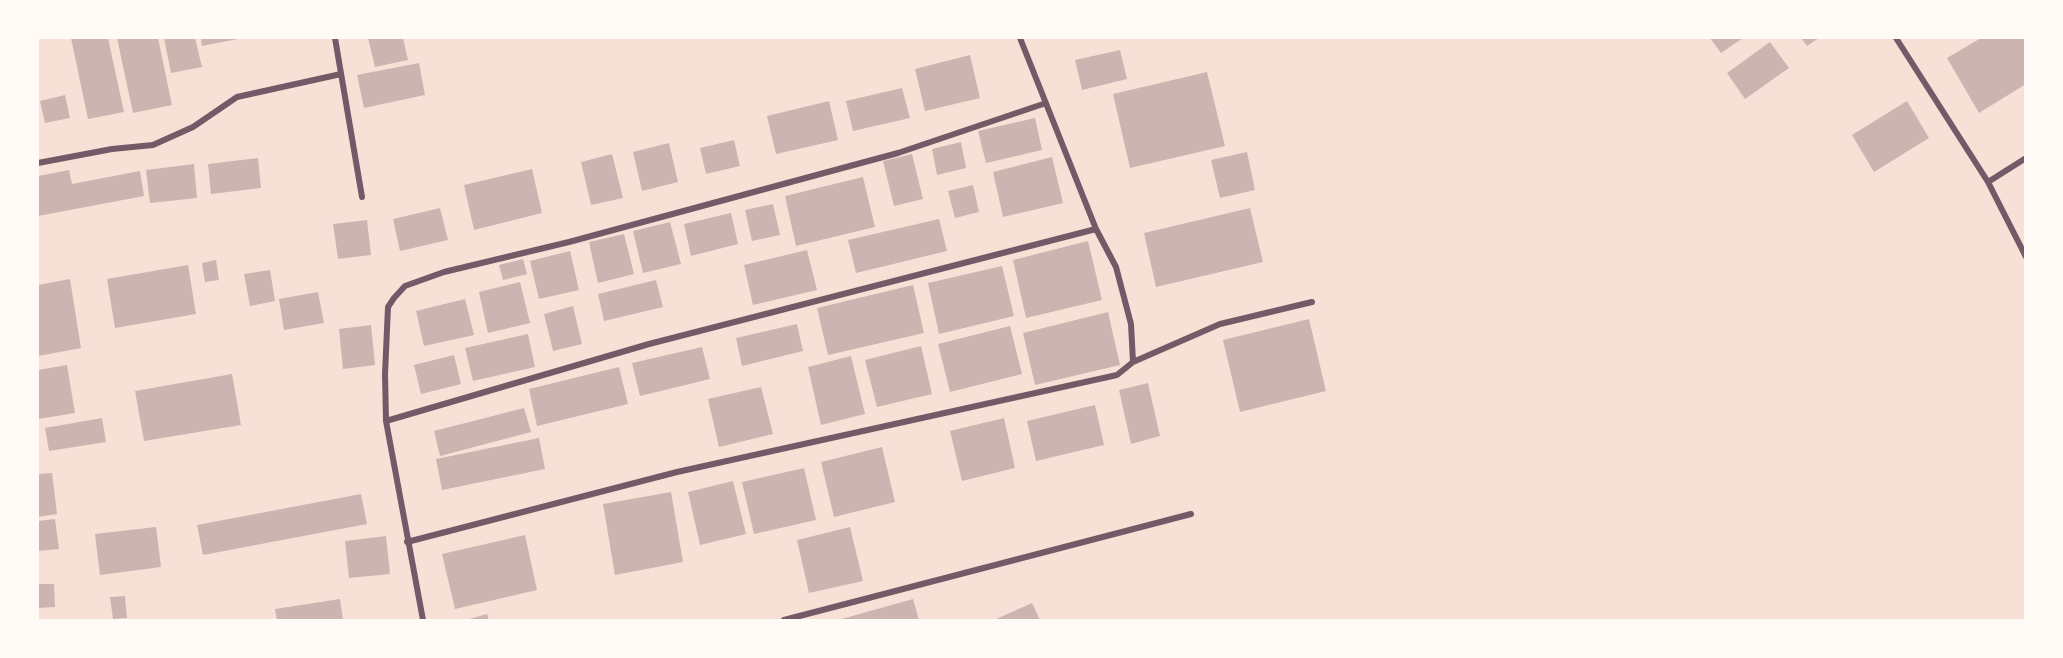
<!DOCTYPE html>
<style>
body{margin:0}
#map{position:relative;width:2063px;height:658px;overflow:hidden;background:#f7e1d7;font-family:Rubik,sans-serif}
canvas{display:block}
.frame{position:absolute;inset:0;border:39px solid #fffaf5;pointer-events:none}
</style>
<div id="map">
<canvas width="2063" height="658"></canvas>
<div class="frame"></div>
</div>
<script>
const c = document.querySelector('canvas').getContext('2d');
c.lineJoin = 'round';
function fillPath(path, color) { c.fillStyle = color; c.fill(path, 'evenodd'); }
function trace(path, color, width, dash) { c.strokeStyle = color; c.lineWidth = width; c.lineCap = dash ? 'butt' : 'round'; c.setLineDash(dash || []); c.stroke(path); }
fillPath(new Path2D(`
 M71 38H108L124 112 88 119Z
 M117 38H158L172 105 133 113Z
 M164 38H195L202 67 171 73Z
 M201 38H238V39L202 46Z
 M368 38H403L408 60 375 67Z
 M1710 38H1743L1721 53Z
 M1801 38H1819L1807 46Z
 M1981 38H2026V84L1979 113 1947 58Z
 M1770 42 1789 68 1745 99 1727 73Z
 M1120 50 1127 79 1082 90 1075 60Z
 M970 55 980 98 925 111 915 69Z
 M419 63 425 95 364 108 357 75Z
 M1207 72 1225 146 1130 168 1113 94Z
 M902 88 910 118 853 131 846 101Z
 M65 95 70 118 45 123 40 101Z
 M829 101 838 140 776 154 767 116Z
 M1907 101 1929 138 1874 172 1852 135Z
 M1035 118 1042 150 986 163 978 131Z
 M734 140 740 166 706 174 700 148Z
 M961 142 966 168 937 175 932 149Z
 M669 143 678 182 642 191 633 152Z
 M1247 152 1255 190 1220 198 1211 160Z
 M612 154 623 198 591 205 581 162Z
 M912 154 923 199 894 206 883 161Z
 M1052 157 1063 203 1003 217 993 172Z
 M258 158 261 188 211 194 208 164Z
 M194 164 197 198 150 203 146 170Z
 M532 169 542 213 474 230 464 185Z
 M69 170 72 184 140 171 144 196 38 216V176Z
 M863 177 875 227 796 246 785 196Z
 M973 185 979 212 955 218 948 191Z
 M773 204 780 235 752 241 745 210Z
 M440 208 448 240 400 251 393 219Z
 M1250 208 1263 262 1156 287 1144 233Z
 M731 213 738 244 691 256 684 224Z
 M939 219 947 251 856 273 848 240Z
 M367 220 371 255 338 259 333 224Z
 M670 222 681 264 643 273 633 231Z
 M624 234 634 274 598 283 589 242Z
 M1088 241 1102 300 1026 318 1013 260Z
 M807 250 817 290 753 305 744 265Z
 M570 251 579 290 539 299 530 261Z
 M523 259 527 274 503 280 499 265Z
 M216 260 219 280 205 282 202 263Z
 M188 265 196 314 115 328 107 279Z
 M1002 266 1014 316 939 334 928 283Z
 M270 270 275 301 250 306 244 274Z
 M70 279 81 348 38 356V285Z
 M656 280 663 307 604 321 598 294Z
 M520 282 530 323 488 333 479 292Z
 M913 285 924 333 828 355 817 308Z
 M318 292 324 323 284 330 279 299Z
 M465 299 474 335 424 346 416 311Z
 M573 306 582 344 553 351 544 314Z
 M1108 312 1120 365 1035 385 1023 333Z
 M1309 319 1326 391 1240 412 1223 340Z
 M797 324 803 351 742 366 736 338Z
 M371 325 375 365 343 369 339 329Z
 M1010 326 1022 374 950 392 938 344Z
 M528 334 535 367 473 381 465 348Z
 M921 346 932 394 877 407 865 360Z
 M702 347 710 379 640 396 632 363Z
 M454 355 461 384 421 394 414 365Z
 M851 356 865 414 821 425 808 367Z
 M67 365 75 413 38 419V370Z
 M619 367 628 404 537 426 529 389Z
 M232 374 241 425 144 441 135 391Z
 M1148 383 1160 436 1131 444 1119 390Z
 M761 387 773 434 719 447 708 399Z
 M1095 405 1104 445 1036 461 1027 421Z
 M524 408 531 432 440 456 434 431Z
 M102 418 106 442 49 451 45 428Z
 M1004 418 1015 468 962 481 950 431Z
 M539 438 545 469 442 490 436 459Z
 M882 447 895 502 834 517 821 462Z
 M804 468 816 520 754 534 742 482Z
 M52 473 57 514 38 517V474Z
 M733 481 746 534 700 545 688 492Z
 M671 492 683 562 615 575 603 504Z
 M361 494 367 524 203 555 197 525Z
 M55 519 59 549 38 551V521Z
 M156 527 161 567 100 575 95 534Z
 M850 527 863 581 809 593 797 540Z
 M525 535 537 590 455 609 442 554Z
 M386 536 390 574 349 578 345 541Z
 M38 584H54L55 607 38 608Z
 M125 596 127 618 113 619 110 597Z
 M340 599 343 620H277L275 609Z
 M913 599 919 620H838Z
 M1032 603 1040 620H994Z
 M487 614 489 620H466Z`), '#ccb4b1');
trace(new Path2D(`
 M335 38 362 197
 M1020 38 1096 229 1116 267 1131 324 1133 362
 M1896 38 1988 182 2026 257
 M38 163 112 149 153 145 193 127 237 97 341 74
 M1988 182 2026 158
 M386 421 649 344 1096 229
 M407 542 677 472 1117 375 1133 362 1220 324 1312 302
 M423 620 386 421 385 374 388 307 394 298 405 286 444 272 569 242 898 153 1046 103
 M784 620 1191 514`), '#755966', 6);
</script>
